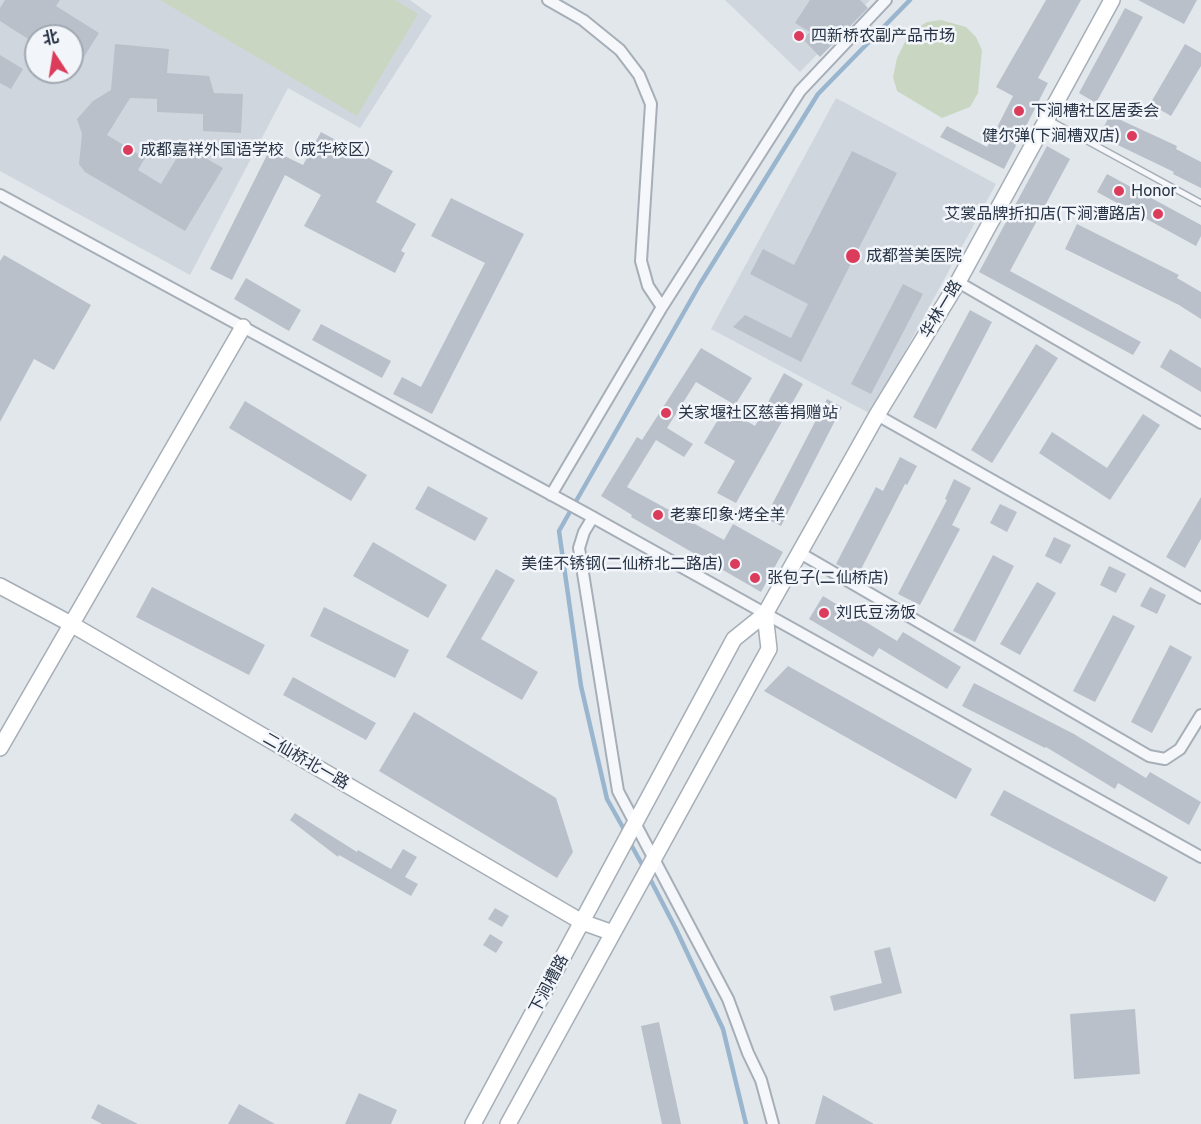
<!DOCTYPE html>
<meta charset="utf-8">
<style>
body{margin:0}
#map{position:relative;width:1201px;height:1124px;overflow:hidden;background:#e2e7ec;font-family:"Public Sans","Noto Sans SC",sans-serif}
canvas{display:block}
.north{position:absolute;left:24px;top:24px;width:60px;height:60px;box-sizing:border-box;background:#f2f5f9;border:2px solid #a1a8b1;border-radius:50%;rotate:348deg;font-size:16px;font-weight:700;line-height:24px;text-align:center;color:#283446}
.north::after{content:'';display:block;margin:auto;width:21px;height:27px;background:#dc3c5c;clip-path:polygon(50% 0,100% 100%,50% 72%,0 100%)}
</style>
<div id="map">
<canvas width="1201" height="1124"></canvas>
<div class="north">北</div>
</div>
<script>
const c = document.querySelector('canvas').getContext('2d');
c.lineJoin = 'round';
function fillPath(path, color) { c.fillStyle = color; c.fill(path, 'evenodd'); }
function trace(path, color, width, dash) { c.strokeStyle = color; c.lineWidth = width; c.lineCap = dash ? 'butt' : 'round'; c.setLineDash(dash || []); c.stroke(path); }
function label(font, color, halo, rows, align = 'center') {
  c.font = font + ' "Public Sans","Noto Sans SC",sans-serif'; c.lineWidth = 5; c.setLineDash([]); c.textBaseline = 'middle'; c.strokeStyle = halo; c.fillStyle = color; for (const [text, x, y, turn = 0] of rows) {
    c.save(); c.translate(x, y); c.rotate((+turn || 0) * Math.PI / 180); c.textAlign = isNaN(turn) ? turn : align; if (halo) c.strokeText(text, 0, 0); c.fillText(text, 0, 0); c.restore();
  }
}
fillPath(new Path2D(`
 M0 0H410L432 16 360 128 288 88 190 275 0 171ZM36 36H72V72H36Z
 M725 0H870L800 72Z
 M836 98 996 184 871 414 711 329Z`), '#d0d6de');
fillPath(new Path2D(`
 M160 0H395L418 14 357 116Z
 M941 20 966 27 976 37 982 50 978 93 970 107 942 118 897 91 893 77 897 58 910 32 927 22Z`), '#c9d7c2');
trace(new Path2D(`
 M626 833 607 799 581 686 559 531 700 284 818 94 910 0
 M629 841 644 868
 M648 875 675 927 723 1029 746 1124`), '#9ab6cf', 4.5);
fillPath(new Path2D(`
 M5 0H60L56 6 99 33 72 76V36H36V44L0 21V8Z
 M810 0H860L868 8 820 57 803 39 810 32 795 23Z
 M1046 0H1081L1038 78 1048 83 1004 169 940 137 947 126 987 147 1013 96 996 87Z
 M1138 0H1197L1184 24Z
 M1125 8 1143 17 1096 103 1079 93Z
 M115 44 169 49 167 73 209 76 214 93 243 94 241 133 203 131V114L157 112V99L130 98 107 135 145 158 138 170 161 184 184 146 223 168 185 231 85 172 79 164 82 134 77 119 93 101 111 90Z
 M1185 44 1201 53V66L1171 116 1150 104Z
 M0 55 23 69 11 89 0 83Z
 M1110 115 1177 146 1176 149 1201 162V188L1173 174 1174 172 1099 136Z
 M321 132 393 171 376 202 416 224 401 251 405 253 395 273 304 226 321 195 285 175 232 280 210 269 270 149 303 165Z
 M1047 146 1070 159 1010 271 1141 342 1133 355 979 272Z
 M852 151 897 173 801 362 733 327 745 315 791 338 808 304 750 274 763 249 794 265Z
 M1107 174 1201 225V236L1196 246 1097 192Z
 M451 198 524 234 432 414 393 394 402 377 421 387 485 263 431 236Z
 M1077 224 1179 275 1177 278 1201 292V319L1179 305 1065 249Z
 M4 255 91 305 54 370 34 359 0 422V261Z
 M246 278 301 310 289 331 234 299Z
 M903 284 923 294 871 394 851 384Z
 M970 310 992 322 936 429 913 417Z
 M321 324 391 361 382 378 312 340Z
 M1036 344 1058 358 992 463 971 450Z
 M701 348 752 378 735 405 696 382 667 428 693 444 684 457 656 440 627 487 724 540 733 524 783 552 761 592 631 517 632 515 601 496 637 437 642 440Z
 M1170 349 1201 368V392L1160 367Z
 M784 373 803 384 736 503 717 493 735 461 704 443 725 408 755 426Z
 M827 399 842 407 781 526 765 518Z
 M245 401 367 475 351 501 229 428Z
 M1143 414 1160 425 1110 500 1039 453 1052 432 1107 468Z
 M900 457 917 466 907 485 905 484 858 575 836 564 876 487 883 491Z
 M954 479 971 488 952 525 960 529 920 605 898 594 947 500 945 499Z
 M428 486 488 518 475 541 415 509Z
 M1201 497V539L1185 568 1166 557Z
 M1000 504 1017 512 1007 532 990 523Z
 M1054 537 1071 545 1061 564 1045 556Z
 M373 542 447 585 428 618 353 576Z
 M993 555 1014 566 975 642 953 631Z
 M1109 566 1126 574 1116 593 1100 585Z
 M496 569 515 580 481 639 538 672 522 700 446 657Z
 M1037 582 1056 593 1020 655 1000 644Z
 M152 587 265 645 249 675 136 617Z
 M1150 587 1166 595 1157 614 1140 606Z
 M823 596 897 641 903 632 961 667 947 689 879 648 873 657 809 619Z
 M324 607 409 650 395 678 310 636Z
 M1113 615 1135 626 1095 702 1073 691Z
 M1170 645 1192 657 1152 733 1131 722Z
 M788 666 972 769 956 799 764 691Z
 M293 677 376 723 366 740 283 695Z
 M974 683 1074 734 1146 778 1150 772 1201 802 1189 825 1118 783 1115 789 1046 747 1045 748 962 706Z
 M414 712 556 798 573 852 557 878 379 771Z
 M1004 790 1168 877 1155 902 990 815Z
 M295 813 357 852 358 850 391 869 403 849 417 857 405 877 418 884 411 896 339 855 338 857 290 820Z
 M495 908 509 916 502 927 488 919Z
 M490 934 503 942 496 953 483 945Z
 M890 947 902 993 834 1011 830 996 882 983 874 951Z
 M1135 1009 1140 1074 1074 1079 1070 1014Z
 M659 1022 681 1124H662L641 1026Z
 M359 1093 397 1110 391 1124H345Z
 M823 1095 874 1124H815Z
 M98 1104 138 1124H102L91 1118Z
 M239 1104 275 1124H228Z`), '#b9c0ca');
const lane = new Path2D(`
 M1049 120 1201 203`);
const street = new Path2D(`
 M548 0 583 20 620 50 639 75 651 104 641 261 648 286 662 307
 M0 195 587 514 1201 857
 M958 282 1201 423
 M877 415 1201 598
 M551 495 662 307 800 91 886 0
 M593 517 584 532 579 548 618 791 728 999 748 1053 761 1080 773 1124
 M800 553 1149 756 1165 759 1180 749 1201 715`);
const secondary = new Path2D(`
 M0 586 71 624 582 922 613 933
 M0 748 243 327
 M473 1124 734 639 765 614 877 415 958 282 1112 0
 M508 1124 769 649 765 614`);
trace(lane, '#a6aeb7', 8);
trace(street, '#a6aeb7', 14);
trace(secondary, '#a6aeb7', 18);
trace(lane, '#f6f7fa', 5);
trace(street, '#f6f7fa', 10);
trace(secondary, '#fff', 15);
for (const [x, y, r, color] of [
 [799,36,6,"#dc3c5c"],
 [1019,111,6,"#dc3c5c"],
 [1132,136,6,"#dc3c5c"],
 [128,150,6,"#dc3c5c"],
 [1119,191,6,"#dc3c5c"],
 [1158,214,6,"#dc3c5c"],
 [853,256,8,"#dc3c5c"],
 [666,413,6,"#dc3c5c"],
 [658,515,6,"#dc3c5c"],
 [735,564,6,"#dc3c5c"],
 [755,578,6,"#dc3c5c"],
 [824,613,6,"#dc3c5c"]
]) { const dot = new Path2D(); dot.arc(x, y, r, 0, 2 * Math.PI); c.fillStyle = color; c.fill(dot); trace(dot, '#f2f5f9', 2); }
label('16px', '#283446', '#f2f5f9', [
 ["四新桥农副产品市场",811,36],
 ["下涧槽社区居委会",1031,111],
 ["健尔弹(下涧槽双店)",1120,136,"right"],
 ["成都嘉祥外国语学校（成华校区）",140,150],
 ["Honor",1131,191],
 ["艾裳品牌折扣店(下涧漕路店)",1146,214,"right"],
 ["成都誉美医院",866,256],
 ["关家堰社区慈善捐赠站",678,413],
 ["老寨印象·烤全羊",670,515],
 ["美佳不锈钢(二仙桥北二路店)",723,564,"right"],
 ["张包子(二仙桥店)",767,578],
 ["刘氏豆汤饭",836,613]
], 'left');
label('16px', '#283446', '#f2f5f9', [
 ["华林一路",941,309,-59],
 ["二仙桥北一路",306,761,30],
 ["下涧槽路",549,984,-62]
]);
</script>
